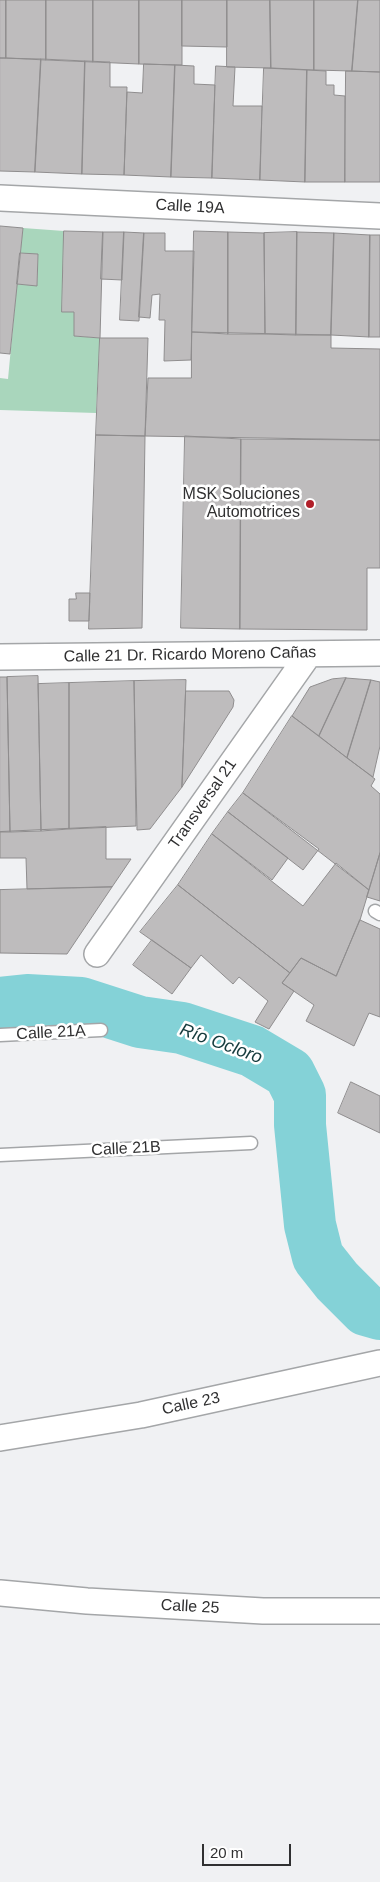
<!DOCTYPE html>
<meta charset="utf-8">
<style>
body{margin:0}
#map{position:relative;width:380px;height:1882px;overflow:hidden;background:#f0f1f3;font-family:Helvetica,sans-serif}
canvas{display:block}
.scale{position:absolute;left:202px;top:1844px;width:89px;height:22px;box-sizing:border-box;border:2px solid #303031;border-top:0;padding-left:6px;font-size:15px;line-height:18px;white-space:nowrap;color:#303031;-webkit-text-stroke:4px #fff;paint-order:stroke}
</style>
<div id="map">
<canvas width="380" height="1882"></canvas>
<div class="scale">20 m</div>
</div>
<script>
const c = document.querySelector('canvas').getContext('2d');
c.lineJoin = 'round';
function fillPath(path, color) { c.fillStyle = color; c.fill(path, 'evenodd'); }
function trace(path, color, width, dash) { c.strokeStyle = color; c.lineWidth = width; c.lineCap = dash ? 'butt' : 'round'; c.setLineDash(dash || []); c.stroke(path); }
function label(font, color, halo, rows, align = 'center') {
  c.font = font + ' Helvetica,sans-serif'; c.lineWidth = 5; c.setLineDash([]); c.textBaseline = 'middle'; c.strokeStyle = halo; c.fillStyle = color; for (const [text, x, y, turn = 0] of rows) {
    c.save(); c.translate(x, y); c.rotate((+turn || 0) * Math.PI / 180); c.textAlign = isNaN(turn) ? turn : align; if (halo) c.strokeText(text, 0, 0); c.fillText(text, 0, 0); c.restore();
  }
}
fillPath(new Path2D(`
 M23 228 64 231 62 311 74 312 75 336 100 338 96 413 0 410V378L8 379 17 284 37 285 38 255 20 253Z`), '#a9d6bc');
trace(new Path2D(`
 M0 1003 27 1000 81 1003 140 1022 182 1028 252 1051 289 1073 300 1095V1125L310 1225 318 1257 337 1281 366 1310 380 1314`), '#84d2d7', 52);
const building = new Path2D(`
 M0 0H6V58H0Z
 M6 0H46V60L6 58Z
 M46 0H93V62L46 60Z
 M93 0H139V64L93 62Z
 M139 0H182V65L139 64Z
 M182 0H227V47L182 46Z
 M227 0H270L271 68 227 67Z
 M270 0H314V70L271 68Z
 M314 0H358L352 71 314 70Z
 M358 0H380V72L352 71Z
 M0 58 41 59 35 172 0 171Z
 M41 59 85 61 82 174 35 172Z
 M85 61 110 62V87H127L124 175 82 174Z
 M144 64 175 65 171 177 124 175 127 92 142 93Z
 M175 65 194 66V84L215 85 212 178 171 177Z
 M216 66 235 67 233 106H262L260 180 212 178Z
 M264 68 307 70 305 182 260 180Z
 M307 70 326 71V85H334V95L345 96V182H305Z
 M346 71 380 72V182H345Z
 M0 226 23 228 10 354 0 353Z
 M64 231 103 232 100 338 74 336V312H62Z
 M194 231 228 232V334L192 332Z
 M103 232H124L122 280 101 279Z
 M124 232 144 233 139 321 120 320Z
 M228 232 264 233 265 334H228Z
 M297 232 296 335 265 334 264 233Z
 M297 232 334 233 331 335H296Z
 M144 233H165V251H194L191 360 164 361 165 320H159L160 294 152 295 150 318 139 317Z
 M334 233 370 235 369 337 331 335Z
 M370 235H380V337H369Z
 M20 253 38 254 37 286 17 284Z
 M192 332 331 335V348L380 349V440L145 436 148 378H191Z
 M100 338H148L145 436 96 435Z
 M96 435 145 436 142 628 89 629Z
 M185 436 241 439 240 629 181 628Z
 M241 439 380 440V568H367V630L240 629Z
 M76 593H90L89 621H69V599H76Z
 M38 676 41 831 10 832 7 677Z
 M0 677H7L10 832H0Z
 M346 678 319 736 292 716 310 687 332 679Z
 M346 678 371 680 347 758 319 736Z
 M186 680 182 787 150 829 137 830 134 681Z
 M371 680 380 682V746L373 777 347 758Z
 M134 681 136 826 69 829V683Z
 M69 683V829L41 831 38 684Z
 M186 691H229L234 700 233 707 182 787Z
 M292 716 375 779 371 786 380 794V853L369 890 243 793Z
 M243 793 319 849 303 870 228 812Z
 M228 812 288 858 272 880 212 834Z
 M106 827V859H131L112 887 27 889 26 858H0V832Z
 M212 834 303 906 336 863 369 890 360 920 336 976 301 958 290 973 178 885Z
 M380 853V901L367 897Z
 M178 885 290 973 282 983 294 991 269 1029 255 1022 268 1001 239 977 233 984 201 955 191 968 140 932Z
 M112 887 67 954 0 953V890Z
 M360 920 380 929V1017L369 1013 354 1046 306 1021 314 1005 282 983 301 958 336 976Z
 M152 940 191 968 172 994 133 965Z
 M351 1082 380 1096V1133L338 1113Z`);
fillPath(building, '#bebcbd');
trace(building, '#8f8d8e', 1);
const service = new Path2D(`
 M375 911 380 914
 M0 1035 101 1030
 M0 1155 251 1143`);
const minor = new Path2D(`
 M0 198 380 216
 M0 657 380 653
 M97 954 309 654
 M0 1438 141 1415 380 1363
 M0 1593 87 1601 263 1611H380`);
trace(service, '#a4a6a8', 15);
trace(minor, '#a4a6a8', 28);
trace(service, '#fff', 12);
trace(minor, '#fff', 25);
for (const [x, y, r, color] of [
 [310,504,5,"#b11f29"]
]) { const dot = new Path2D(); dot.arc(x, y, r, 0, 2 * Math.PI); c.fillStyle = color; c.fill(dot); trace(dot, '#fff', 2); }
label('16px', '#303031', '#fff', [
 ["Calle 19A",190,207,3],
 ["Calle 21 Dr. Ricardo Moreno Cañas",190,655,-1],
 ["Transversal 21",203,804,-55],
 ["Calle 21A",51,1033,-3],
 ["Calle 21B",126,1149,-3],
 ["Calle 23",191,1404,-12],
 ["Calle 25",190,1607,3]
]);
label('16px', '#303031', '#fff', [
 ["MSK Soluciones",300,495],
 ["Automotrices",300,513]
], 'right');
label('italic 18px', '#153b3d', '#fff', [
 ["Río Ocloro",221,1044,20]
]);
</script>
